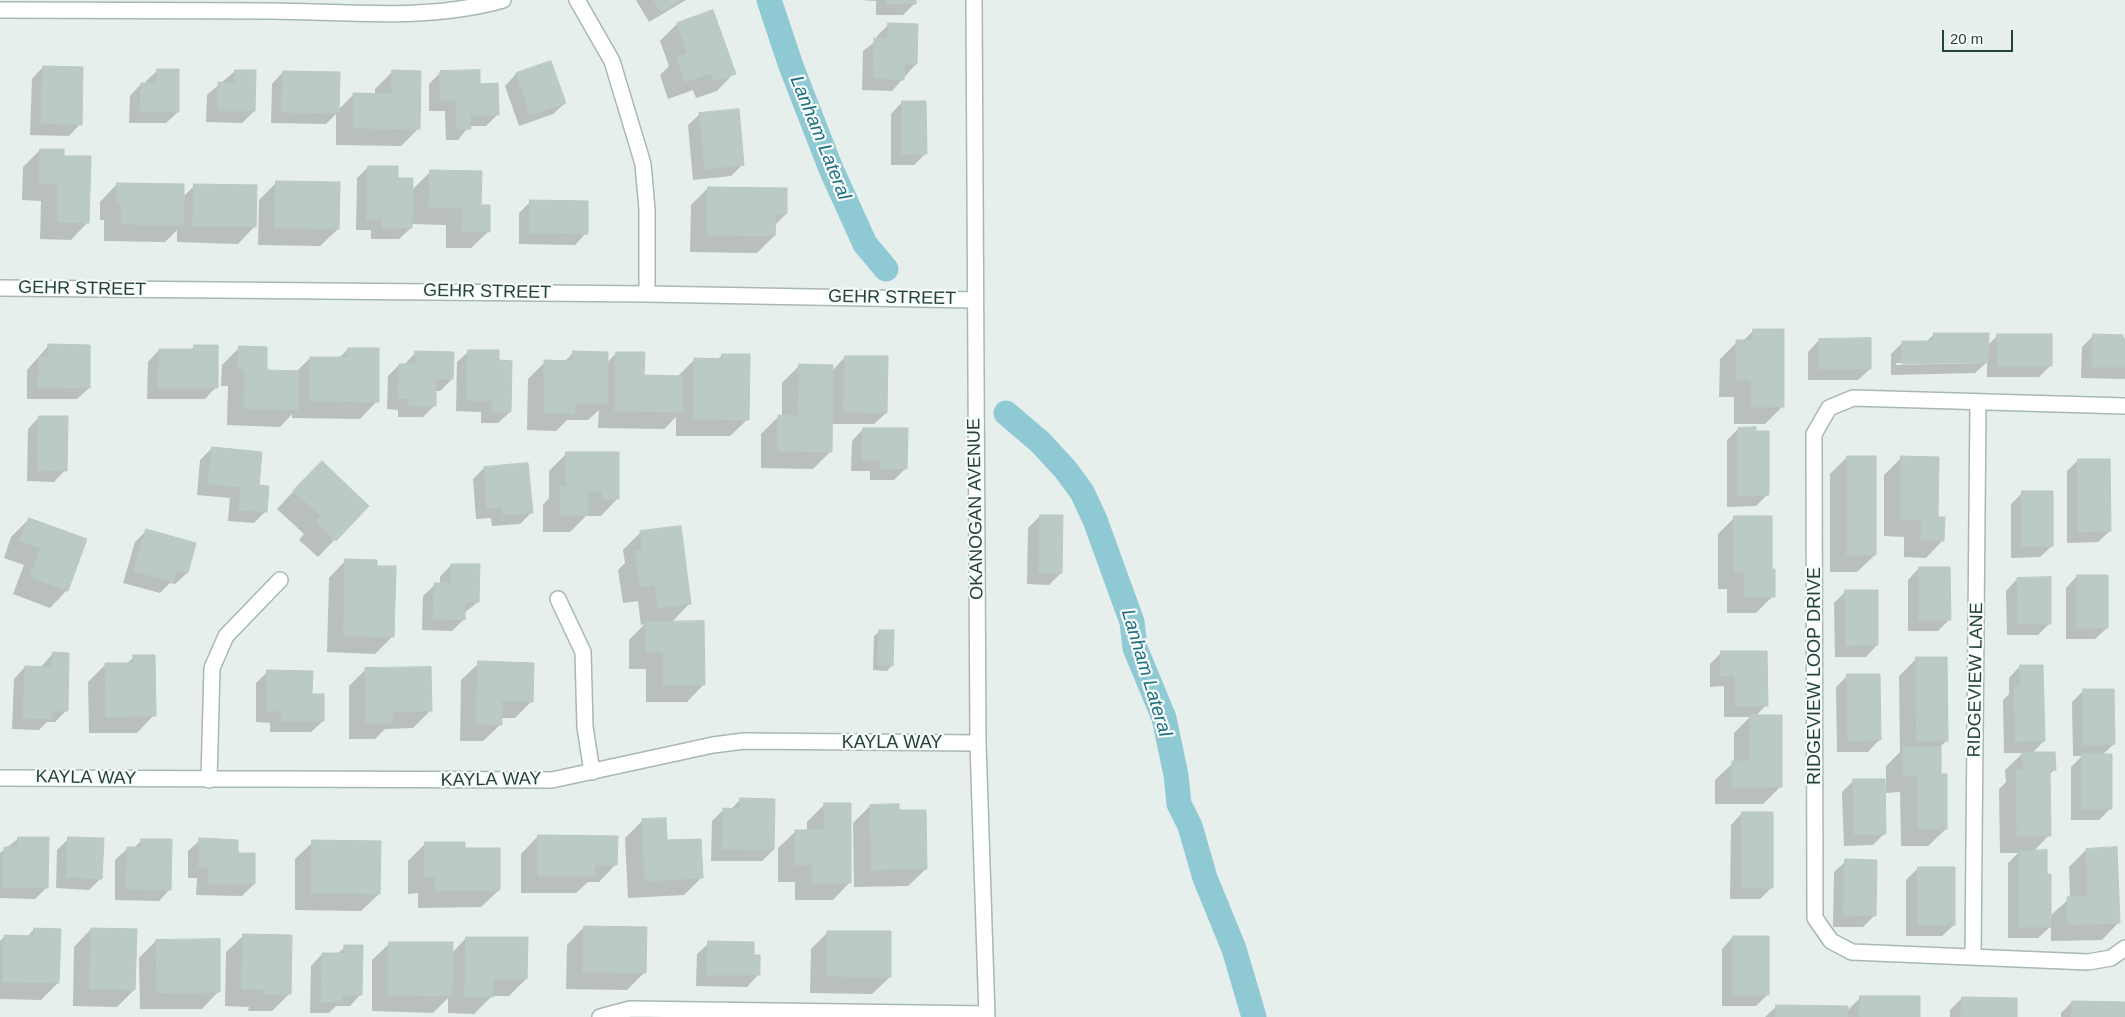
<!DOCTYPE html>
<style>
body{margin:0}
#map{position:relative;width:2125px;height:1017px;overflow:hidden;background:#e6efeb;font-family:Helvetica,sans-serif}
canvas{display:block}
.scale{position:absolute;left:1942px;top:30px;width:71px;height:22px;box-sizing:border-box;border:2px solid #24423a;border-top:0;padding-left:6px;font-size:15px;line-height:18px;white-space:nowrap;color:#24423a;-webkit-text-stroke:4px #f7fbf9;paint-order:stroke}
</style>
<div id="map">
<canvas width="2125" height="1017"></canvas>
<div class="scale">20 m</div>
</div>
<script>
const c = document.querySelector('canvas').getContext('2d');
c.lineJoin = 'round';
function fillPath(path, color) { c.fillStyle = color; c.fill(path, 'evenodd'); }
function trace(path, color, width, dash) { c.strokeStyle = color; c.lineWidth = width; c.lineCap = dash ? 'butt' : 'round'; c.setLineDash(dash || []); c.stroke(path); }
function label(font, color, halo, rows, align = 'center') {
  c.font = font + ' Helvetica,sans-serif'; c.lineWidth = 4.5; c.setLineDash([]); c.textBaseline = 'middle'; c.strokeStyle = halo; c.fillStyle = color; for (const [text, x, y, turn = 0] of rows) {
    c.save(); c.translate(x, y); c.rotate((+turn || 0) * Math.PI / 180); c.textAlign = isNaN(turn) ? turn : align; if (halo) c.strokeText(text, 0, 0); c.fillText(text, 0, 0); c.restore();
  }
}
fillPath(new Path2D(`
 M636 0H686L649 22Z
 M860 0H915V3L903 15H876V1Z
 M677 24 734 73 717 91 696 98 693 90 668 99 660 75 669 66 660 41Z
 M889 24 916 64 892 91 862 90 863 51 877 40V36Z
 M551 62 565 103 553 114 519 126 505 86 516 74Z
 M43 67 80 124 69 136 30 135 32 79Z
 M158 70 178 112 166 123H129L130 96 141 84H146V81Z
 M235 71 254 111 242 123 206 122 207 95Z
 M283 72 338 110 354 94 375 95V89L392 72 418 129 401 146 336 145V114L326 124 271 123 272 84Z
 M440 73 479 85 498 114 486 126H469L458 140H446L445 111H429V84Z
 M902 102 926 153 914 165H891V114Z
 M700 114 743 164 731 176 693 180 688 125Z
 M40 150 63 157 88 222 71 240 40 239 41 201 22 200 23 167Z
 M368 167 412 190 430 172 480 206 489 231 471 248H446V225L411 224V228L399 239H371V230H356L357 178Z
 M277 182 338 229 320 246 258 245 259 200Z
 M117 184 183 197 195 185 255 226 238 244 177 242V230L165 242 104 241V220H100V202Z
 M708 188 786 214 774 226V236L757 253 690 252 691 205Z
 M531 201 586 233 575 245 519 244V213Z
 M1754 330 1782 407 1765 424H1734V397H1719L1720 359 1737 342H1742Z
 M1934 334 1987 346 1998 335 2051 365 2039 377H1987V362L1975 373 1891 375V354L1903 342H1926ZM1977 361V363L1896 365V363Z
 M2094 335 2125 340V379L2081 378 2082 347Z
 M1819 340 1870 369 1858 380H1808V352Z
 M49 345 89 388 77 399H27V370Z
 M194 347 216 387 205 399H147L148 362 159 350H191Z
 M239 348 266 372H296L310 358H339L348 349 377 401 360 419 292 418V414L280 427 227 425 228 386H221L222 365Z
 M469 351 510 412 498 423H481V412L456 411 457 362Z
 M416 352 452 379 440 391H435L434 406 423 417H398V410L387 409 388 376 399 365H404Z
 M574 352 606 364 616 353 643 377H677L694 360H717L722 355 748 419 730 436H676V417L664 429 598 428 599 410 588 420H567L556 431 527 430 528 379 545 362H564Z
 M845 357 886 413 874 424H831L830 452 813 469 761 468V434L779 416 782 417V383L799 366 832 371Z
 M39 417 65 470 54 482 27 481 28 429Z
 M863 429 906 468 894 480H870V471H851L852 441Z
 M1738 429 1767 495 1756 506 1727 507V440Z
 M212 448 258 486 265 512 254 523 228 521 230 498 197 495 200 460Z
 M567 453 618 498 601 516H586L570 532H543V505L549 498V471Z
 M1847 457 1875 555 1857 572H1830V474Z
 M1902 457 1937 518 1943 540 1926 558 1904 557V537L1884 536V475Z
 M2078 460 2110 531 2098 542 2067 543V471Z
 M484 468 532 512 520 524 492 526 491 518 476 519 473 479Z
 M304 480 367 506 318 557 299 540 304 534 277 509Z
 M2023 492 2052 546 2040 557 2011 558V504Z
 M1040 516 1061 573 1049 585 1027 584 1028 528Z
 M1735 517 1770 570 1773 596 1756 613H1727V589H1718V534Z
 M29 519 67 590 50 608 13 594 24 565 4 558 11 537Z
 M147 530 195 544 187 573 175 584 170 583 160 593 123 583 135 542Z
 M640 533 690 603 671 623 704 684 687 702H646V669H629V640L645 624 641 625 638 601 623 603 618 570 625 563 623 550Z
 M346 560 376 567 393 636 375 654 327 652 329 578Z
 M451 565 478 602 464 613V619L452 631 422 630 423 596 435 585H440V577Z
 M1919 568 1949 620 1938 631H1908V580Z
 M2077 576 2107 628 2095 639H2066V588Z
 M2017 579 2050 623 2038 635H2007L2006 591Z
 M1846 591 1877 645 1866 657H1835L1834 603Z
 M880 631 892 665 887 671 873 670 874 636Z
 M1722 652 1766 705 1756 716 1781 786 1763 804H1715V780L1734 762V733L1750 717H1724V686L1710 687V664Z
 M53 653 66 711 55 722H47L39 730 12 729 14 679 25 667H41Z
 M134 657 154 715 137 733H89L88 682 106 664H126Z
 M1916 659 1947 740 1940 747V775L1946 829 1928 846H1901L1900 792 1886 793V766L1900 752 1899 676Z
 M479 663 532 701 515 718H501V724L483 741H460L461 680Z
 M2020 666 2044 741 2032 753 2055 769 2049 775V835L2033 852 2046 876 2050 916 2070 898 2069 867 2086 850 2119 922 2102 940 2051 941V926L2038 938H2008V863L2018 853H2000L1999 789 2006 782 2005 770 2023 753H2004L2003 700 2009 694V678Z
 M366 669 430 711 413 728 385 729 375 739H349V686Z
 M268 671 311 695 323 721 311 732H270V723L256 722V683Z
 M1848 675 1879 740 1868 752H1837L1836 687Z
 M2084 690 2114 744 2102 755 2111 808 2099 820H2071V767L2082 756H2073L2072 702Z
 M1854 780 1884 834 1873 845 1844 846 1842 792Z
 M741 799 773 850 762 861H711L712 821 723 810H730Z
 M824 805 850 882 833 900H795V882H778V848L796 831H807V822Z
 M870 806 898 811 926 869 908 886 854 887 853 823Z
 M1742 813 1772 887 1760 899H1730L1731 825Z
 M643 820 701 878 684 895 628 898 625 838Z
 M538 836 616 864 599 882H588L576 893H521V854Z
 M19 838 47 887 35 899 0 898V853Z
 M69 838 101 878 89 890 56 888 57 850Z
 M142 840 170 889 159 901 115 900V860L127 849H133Z
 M200 840 237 854 254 884 242 896 196 895 197 878H188V851Z
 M313 842 379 894 361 911 295 910V859Z
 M425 844 464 849 499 890 481 907 418 908V893L408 894V861Z
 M1846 861 1875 915 1863 927H1833L1834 872Z
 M1918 868 1954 925 1942 936H1906V880Z
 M584 927 645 972 627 990 566 989 567 945Z
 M34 929 58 983 41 1000 0 999V941L5 936 27 937Z
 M91 929 134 990 117 1007 73 1006 74 947Z
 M828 932 890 977 872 994 810 993 811 949Z
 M244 935 289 994 272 1011H248L249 1007 225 1006 226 952Z
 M1733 937 1768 994 1756 1006H1722V949Z
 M466 938 526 979 509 996H492L474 1014 448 1013V998L433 1013 372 1011V960L390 943 452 953Z
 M156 941 219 991 202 1009H140L139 958Z
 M709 943 753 956 758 975 747 987 696 986 697 954Z
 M345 947 361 994 350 1006H336L329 1013H310L311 966 322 954H337Z
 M1861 997 1918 1017H1765L1777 1006 1847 1011Z
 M1962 998 2015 1017H1950V1010Z
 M2072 1002 2125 1003V1017H2061V1013Z`), '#0003');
trace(new Path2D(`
 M769 0 791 66 831 169 865 244 886 269
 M1006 413 1040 442 1065 469 1082 492 1095 520 1132 622 1135 648 1164 718 1176 775 1179 804 1190 826 1205 878 1234 949 1254 1017`), '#8ec9d4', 25);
const building = new Path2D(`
 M654 0H681L661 12Z
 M887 0H916V4H887Z
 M713 10 736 74 713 81 711 73 685 82 676 57 687 53 677 23Z
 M888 23 918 24 917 64H905L904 80 873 78 874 38 888 39Z
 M551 61 566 103 530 115 516 73Z
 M43 66 83 67 82 125 41 123Z
 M157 69H179V112H140L141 83H157Z
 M235 70H256L255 111H218V82L234 83Z
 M392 70 421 71 420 129 353 128V93L391 94Z
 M480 70V84L498 83 499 115H470L471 129H457L456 100H440V71Z
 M283 71 340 72 339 113 282 112Z
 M902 101H926L927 154H902Z
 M739 109 744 165 705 169 699 113Z
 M40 149H64V156H91L89 223 57 222 58 184 39 183Z
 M368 166H398V178H413L412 228H382V219H367Z
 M430 170 482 171 481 205H490V232L462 231 463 208 429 207Z
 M276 181 340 182 339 229 275 228Z
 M117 183 184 184V225L121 224V203H117Z
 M194 184 257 185 256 227 193 226Z
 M708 187 787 188V214H776L775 236 707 235Z
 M530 200 588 201V234L530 233Z
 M1753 329H1784V407H1751V380H1736V340H1753Z
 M1934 333H1989L1988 362 1902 364V341H1933Z
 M1997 334H2052V366H1998Z
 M2093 334 2123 335V338L2125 339V367H2092Z
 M1871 338V369H1819V339Z
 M48 344 90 345V388L38 387 39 357 48 358Z
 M194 345H218V388H158L159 349H194Z
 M239 346 267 347V370L299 371 298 410 244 408 245 369H238Z
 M348 348H379V402L309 401 310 357H348Z
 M468 350H499V360L512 361 511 412H492V401L468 400Z
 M415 351 454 352 453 379H436V406H409V399L398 398 399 364H415Z
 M573 351 608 352 607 403H575V414L544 413V360L573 361Z
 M616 352H645L644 375 683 376V412L615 411Z
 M722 354H750L749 420 693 419 694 358 722 359Z
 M845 356H888L887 413 844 412Z
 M799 364 833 365 832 452 778 451V415L798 416Z
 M39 416H68L67 471 38 470Z
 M1756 427V431H1769V495L1738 496V428Z
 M863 428H908L907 469H881V460H862Z
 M212 447 262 452 259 485 269 486 267 512 239 510 241 487 208 484Z
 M566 452H619V499H602V491H588V515H560V486H566Z
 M1847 456H1876V555H1847Z
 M1901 456 1939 457 1938 517H1945L1944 541 1921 540V520L1901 519Z
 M2078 459H2110L2111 531 2078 532Z
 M322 461 369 506 336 541 316 522 321 516 293 491Z
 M528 463 533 513 503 515V507L487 508 484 467Z
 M2022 491H2053V546H2022Z
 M1040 515H1063L1062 573H1039Z
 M1734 516H1772V569H1775V597H1744V572H1734Z
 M29 518 87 539 68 591 30 577 40 548 20 541Z
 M681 526 691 604 658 608 655 585 640 587 635 551 642 550 640 531Z
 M146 529 196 543 188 573 176 570 173 582 134 571Z
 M345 559 377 560V566H396L394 637 344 636Z
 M451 564H480L479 602H465V620L433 619 434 583H451Z
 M1919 567H1950L1951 620H1919Z
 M2077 575H2108V628H2077Z
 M2051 577V624H2018L2017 578Z
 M1845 590H1878V645L1846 646Z
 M704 621 705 685H663V652H646V622Z
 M879 630H894L893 666 878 665Z
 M1721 651H1767L1768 706H1736L1735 675 1721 676Z
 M53 652 69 653 68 711H52V719L23 718 25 666 52 667Z
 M133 655H155L156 716 106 717 105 663H133Z
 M1916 657H1947L1948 741H1917Z
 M478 661 534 663 533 702 502 701V725L476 724Z
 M2020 665H2043L2045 741 2015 742 2014 687 2020 686Z
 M431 667 432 711 393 712V723H366L365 668Z
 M267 670 313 671 312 694H324V721H281L282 711H267Z
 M1847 674H1880L1881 740 1848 741Z
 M2083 689H2114L2115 744 2084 745Z
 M1750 715H1782V787H1732V761H1750Z
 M1941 747V774H1947V829H1918L1917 775 1903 776V748Z
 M2022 752H2055L2056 770H2050L2051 836H2017L2016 770H2023Z
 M2082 754H2112V809H2082Z
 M1853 779H1885L1886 834 1855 835Z
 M740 798 775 799 774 850 722 849 723 808 740 809Z
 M824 803H851V883H812V865H795V830H824Z
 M899 804V810H926L927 869 871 870 870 805Z
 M1742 812H1773V888H1742Z
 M666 818 667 840 701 839 703 878 645 881 642 819Z
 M538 835 618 836 617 865H595V876H538Z
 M18 837H49L48 888 3 887 4 847H18Z
 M68 837 104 838 102 879 67 877Z
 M199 838 238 840V853H255V884H208V867H199Z
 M141 839H172L171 890 126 889 127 847H141Z
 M312 840 381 841 380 894 311 893Z
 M425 842H465V848H500V890L435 891V876L425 877Z
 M2117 847 2120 923 2068 925 2067 897 2088 896 2086 849Z
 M2047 850V874H2051V927H2019V851Z
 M1845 859 1877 860 1876 916 1844 915Z
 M1918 867H1955V925H1918Z
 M584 926 647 927 646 973 583 972Z
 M34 928 61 929 59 983 3 982 4 935 34 936Z
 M91 928 137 929 135 990 90 989Z
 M827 931H891V977L827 976Z
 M243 934 292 935 291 994H265V990L242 989Z
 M1733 936H1769V995H1733Z
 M466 937H528L527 979H493V997H465Z
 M220 939V992L157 993 156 940Z
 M708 941 754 942V955H760V975H708Z
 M389 942H453L452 996 388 995Z
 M344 945H363L362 995H342V1002H321L322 953H344Z
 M1860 996H1920V1017H1860Z
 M1962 997 2017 998V1017H1961Z
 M2072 1001 2125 1002V1017H2072Z
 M1776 1005 1848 1006V1017H1776Z`);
fillPath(building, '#bbcac4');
trace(building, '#b8c9c2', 1);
const minor = new Path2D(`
 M577 0 612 61 643 164 647 209V294
 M974 0 978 743 987 1017
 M0 10C91 10 182 10 273 11 349 12 429 21 503 0
 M0 288 647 294 974 300
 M2125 406 1853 398 1829 408 1814 434 1815 918 1831 941 1852 952 2088 962 2111 958 2125 948
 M558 599 583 652 585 727 592 772
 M0 778 552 780 713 745 744 741 978 743
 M209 780 212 668 226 636 280 580
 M1973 956 1978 403
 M600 1017 630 1009 987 1014`);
trace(minor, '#a8b8b2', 18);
trace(minor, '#fff', 15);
label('18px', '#24423a', '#f7fbf9', [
 ["GEHR STREET",82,289,1],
 ["GEHR STREET",487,292,1],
 ["GEHR STREET",892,298,1],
 ["OKANOGAN AVENUE",976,509,-91],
 ["RIDGEVIEW LOOP DRIVE",1815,676,-90],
 ["RIDGEVIEW LANE",1976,680,-89],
 ["KAYLA WAY",892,743],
 ["KAYLA WAY",86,778,1],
 ["KAYLA WAY",491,780,-1]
]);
label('italic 19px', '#1c6f80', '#f7fbf9', [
 ["Lanham Lateral",820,138,68],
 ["Lanham Lateral",1146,673,73]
]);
</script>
